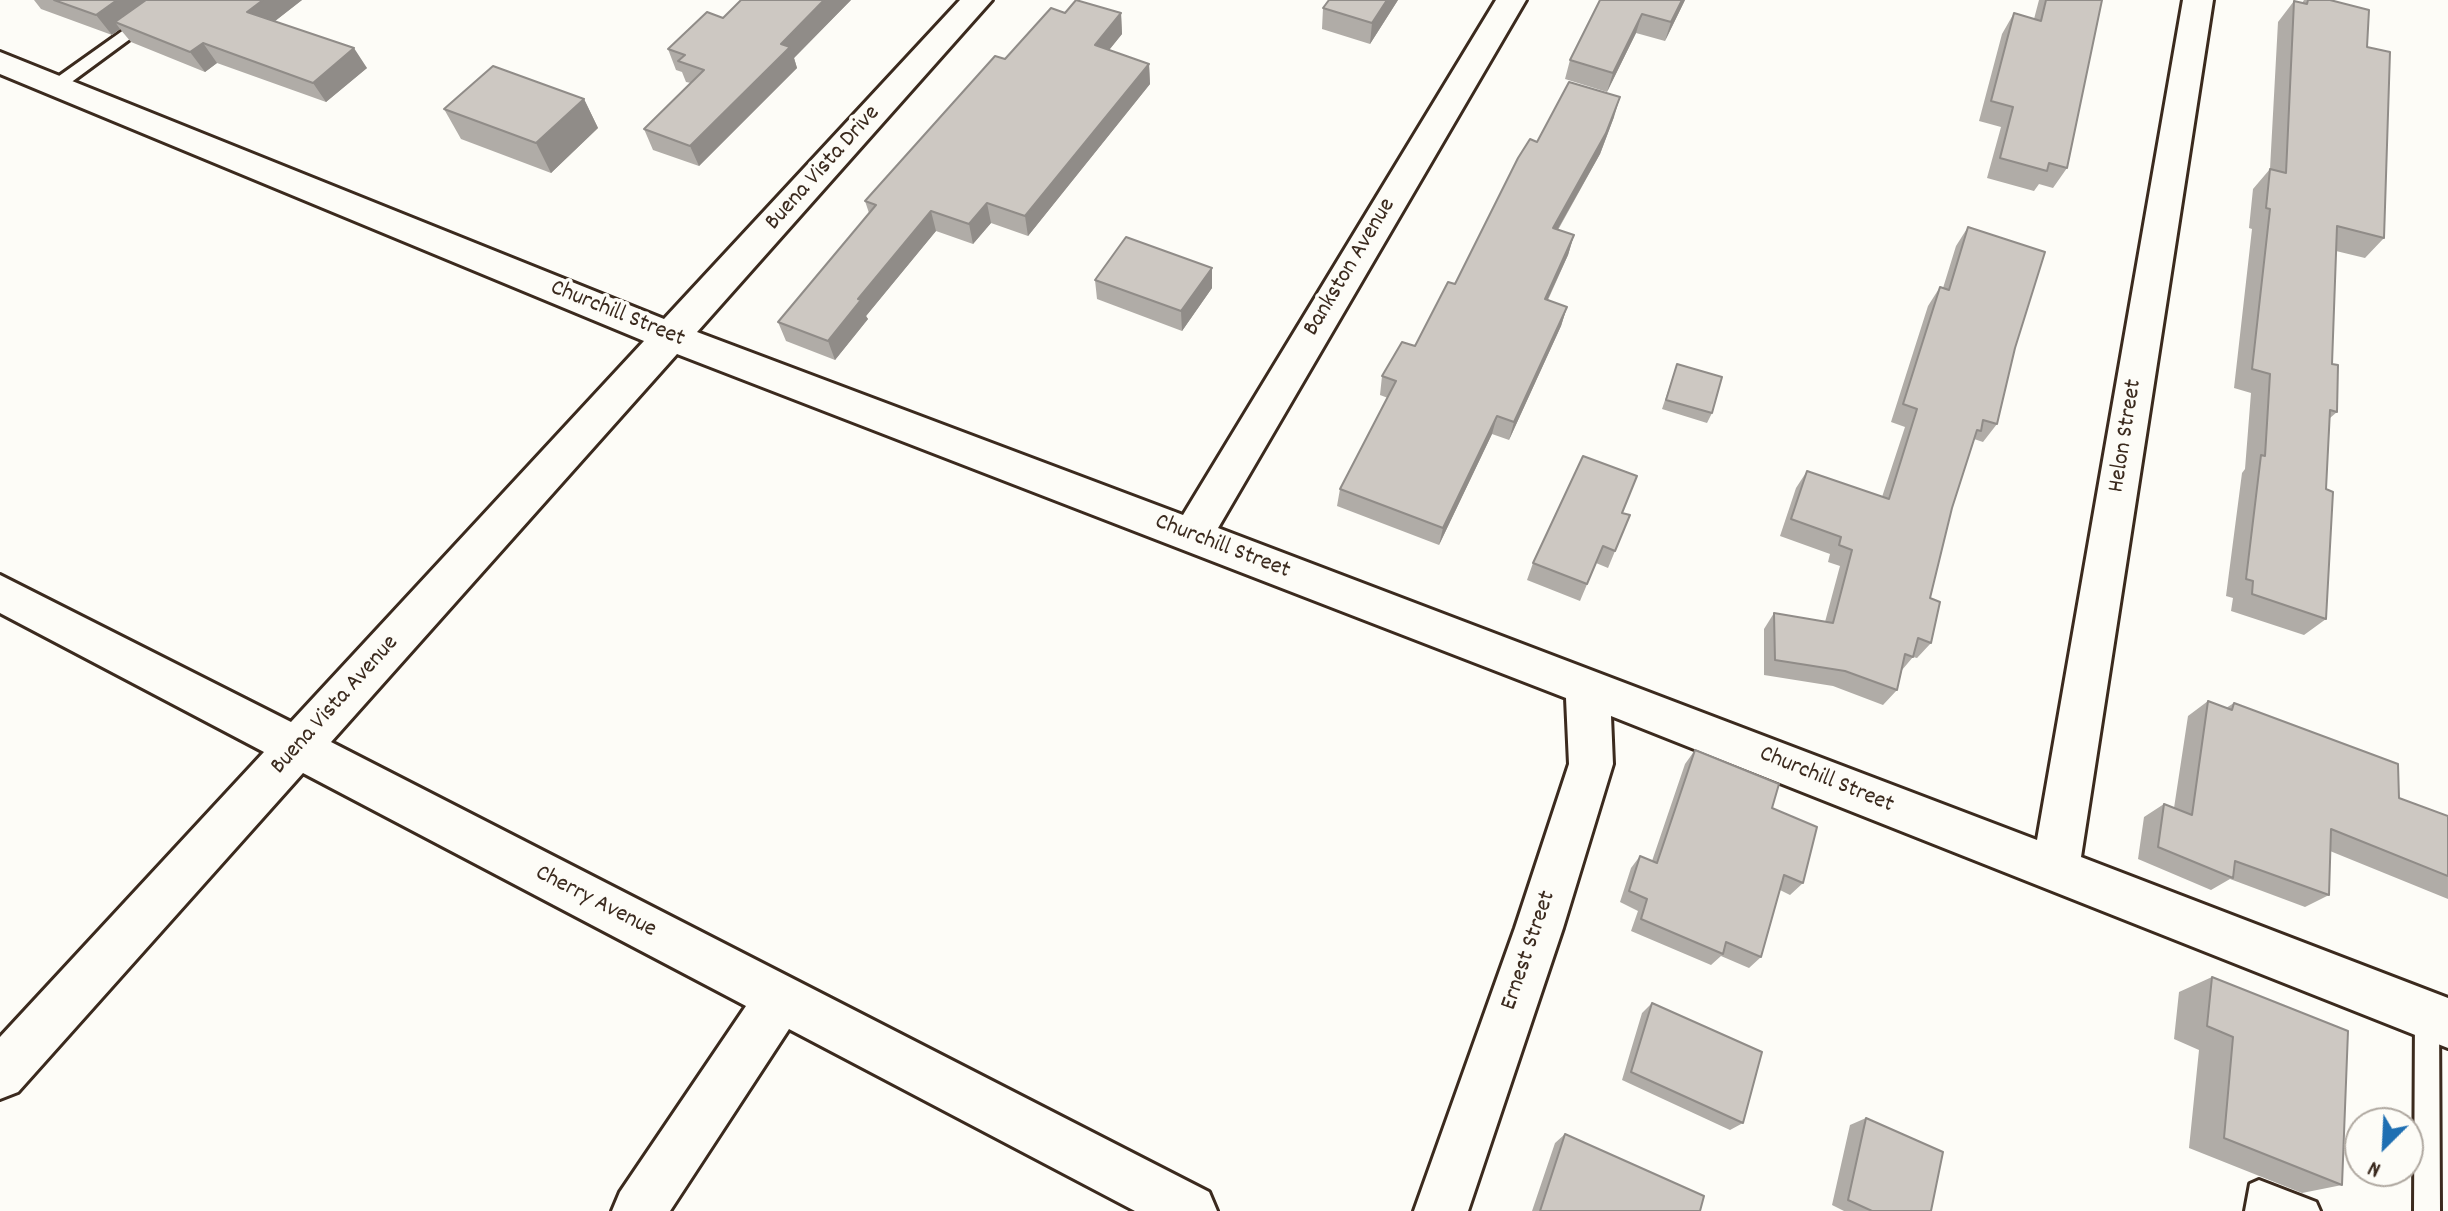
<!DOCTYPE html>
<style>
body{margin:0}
#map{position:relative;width:2448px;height:1211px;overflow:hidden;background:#fdfcf7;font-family:Dekko,sans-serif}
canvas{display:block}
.north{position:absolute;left:2344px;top:1107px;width:80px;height:80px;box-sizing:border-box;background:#fdfcf7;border:2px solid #afa8a0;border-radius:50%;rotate:204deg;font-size:22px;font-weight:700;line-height:32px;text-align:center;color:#3b2a1e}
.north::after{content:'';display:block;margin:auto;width:28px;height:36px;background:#1f6fb2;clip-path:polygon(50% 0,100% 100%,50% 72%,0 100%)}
</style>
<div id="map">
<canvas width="2448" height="1211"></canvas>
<div class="north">N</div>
</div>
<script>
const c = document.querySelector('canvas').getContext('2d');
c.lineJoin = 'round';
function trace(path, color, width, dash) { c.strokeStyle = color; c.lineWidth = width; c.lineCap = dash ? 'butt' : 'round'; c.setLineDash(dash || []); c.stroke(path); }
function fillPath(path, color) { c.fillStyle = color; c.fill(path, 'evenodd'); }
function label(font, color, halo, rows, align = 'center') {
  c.font = font + ' Dekko,sans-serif'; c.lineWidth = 7; c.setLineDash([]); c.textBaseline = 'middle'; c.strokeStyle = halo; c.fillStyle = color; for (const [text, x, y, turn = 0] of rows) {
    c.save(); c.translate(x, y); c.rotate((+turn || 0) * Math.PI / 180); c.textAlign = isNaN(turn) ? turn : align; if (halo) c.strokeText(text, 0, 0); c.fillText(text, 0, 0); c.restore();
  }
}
const lane = new Path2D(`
 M166 0H183L62 89H52V81Z
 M2427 1003 2435 1007 2439 1015 2440 1211H2414L2415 1015 2419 1007Z
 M2259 1180 2316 1202 2320 1211H2245L2250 1184Z`);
const street = new Path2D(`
 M960 0H992L697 332 1183 515 1496 0H1526L1218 528 2037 840 2183 0H2213L2081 857 2448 998V1048L1611 716 1613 764 1563 928 1468 1211H1414L1515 928 1569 764 1566 698 677 354 331 742 1209 1192 1217 1211H1135L789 1029 670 1211H612L620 1192 746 1006 303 773 18 1092 0 1099V1037L264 752 0 613V575L291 722 644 341 0 74V52L664 319Z`);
trace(lane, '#3b2a1e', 6);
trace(street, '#3b2a1e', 6);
fillPath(lane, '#fdfcf7');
fillPath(street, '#fdfcf7');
fillPath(new Path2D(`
 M34 0H302L275 21 367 68 326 102 217 63 205 72 131 42 120 29 112 35 41 9Z
 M741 0H851L794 58 797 68 699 166 653 150 644 129 691 83 686 82 682 72 676 70 668 49 723 18Z
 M1398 0 1370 44 1322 29 1323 8Z
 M1600 0H1685L1665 41 1636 33 1607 92 1565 79 1570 60Z
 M2039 0H2102L2067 168 2053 188 2039 184 2034 191 1987 178 2001 127 1979 121 2002 34 2014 13 2034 19Z
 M2304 0H2330L2367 47 2384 238 2365 258 2336 251 2332 364 2337 412 2330 418 2326 489V619L2304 635 2231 611 2233 598 2226 596 2242 473 2245 469 2251 393 2234 388 2252 229 2249 228 2253 189 2270 169 2278 22 2294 1 2302 3Z
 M1121 13 1122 34 1109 50 1149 64 1150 84 1028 236 991 223 973 244 936 231 866 316 868 319 835 360 786 341 778 322 869 213 865 201 1005 59Z
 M584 99 598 128 551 173 461 139 444 109Z
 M1614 117 1600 154 1558 230 1574 235 1568 255 1548 300 1567 307 1561 326 1509 440 1492 434 1439 545 1337 506 1340 489 1388 398 1380 395 1382 376 1415 346 1455 284 1537 142Z
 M1968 227 2015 348 1997 424 1983 442 1974 439 1952 508 1930 598 1931 643 1917 658 1913 657 1902 670 1897 690 1883 705 1833 686 1764 675V629L1774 613 1825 622 1840 566 1828 562 1830 554 1780 536 1796 488 1807 471 1882 497 1905 427 1891 422 1928 306 1940 287 1943 288 1956 246Z
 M1212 268V288L1182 331 1097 299 1095 280Z
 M1677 364 1712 413 1707 423 1662 409Z
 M1622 513 1630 515 1608 568 1596 563 1580 601 1527 580 1533 563Z
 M2208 701 2226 708 2234 703 2399 798 2448 816V899L2330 851 2329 895 2305 907 2230 879 2211 890 2138 859 2144 817 2164 804 2174 808 2188 716Z
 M1695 750 1772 808 1803 883 1790 895 1780 890 1761 957 1749 968 1721 956 1711 965 1631 931 1638 911 1620 902 1631 868 1640 856 1652 861 1685 764Z
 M2212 977 2342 1185 2302 1193 2189 1148 2199 1050 2174 1039 2179 992Z
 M1652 1003 1743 1123 1730 1130 1622 1080 1642 1013Z
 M1866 1118 1931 1211H1844L1832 1205 1850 1125Z
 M1565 1134 1700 1211H1532L1555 1143Z`), '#b0aca7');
fillPath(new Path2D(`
 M117 0H161L115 22 120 29 112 35 96 15Z
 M263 0H302L261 32 247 12Z
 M824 0H851L794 58 797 68 699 166 690 146 781 44Z
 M1387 0H1398L1370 44 1372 23Z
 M1682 0H1685L1665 41 1671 22Z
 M1121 13 1122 34 1097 65 1095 45Z
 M1642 14 1636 33 1607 92 1613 73Z
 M203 43 217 63 205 72 190 52Z
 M354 48 367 68 326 102 313 83Z
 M1149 64 1150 84 1028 236 1025 216Z
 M1620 97 1614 117 1600 154 1547 248 1553 228Z
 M584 99 598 128 551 173 536 143Z
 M987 203 991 223 973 244 969 224Z
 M931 211 936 231 866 316 868 319 835 360 828 341 858 299Z
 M1574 235 1568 255 1539 318 1545 299Z
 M1212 268V288L1182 331 1181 311Z
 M1567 307 1561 326 1509 440 1514 422Z
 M1497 416 1492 434 1439 545 1443 528Z`), '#908c88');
const building = new Path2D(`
 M54 0H117L96 15Z
 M146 0H263L247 12 354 48 313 83 203 43 190 52 115 22Z
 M741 0H824L781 44 790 47 690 146 644 129 704 70 678 61 685 55 668 49 707 12 723 18Z
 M1076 0 1121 13 1095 45 1149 64 1025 216 987 203 969 224 931 211 858 299 861 300 828 341 778 322 876 205 865 201 995 56 1005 59 1051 8 1065 13Z
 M1329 0H1387L1372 23 1323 8Z
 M1600 0H1682L1671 22 1642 14 1613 73 1570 60Z
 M2046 0H2102L2067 168 2049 163 2047 171 2000 158 2013 107 1991 101 2014 13 2041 21Z
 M2308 0H2330L2369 10 2367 47 2390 52 2384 238 2337 226 2332 364 2338 365 2337 412 2330 410 2326 489 2333 492 2326 619 2252 594 2253 581 2246 579 2261 455 2265 456 2270 374 2252 369 2270 209 2266 208 2270 169 2286 173 2294 1 2307 4Z
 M493 66 584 99 536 143 444 109Z
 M1569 82 1620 97 1606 133 1553 228 1574 235 1545 299 1567 307 1514 422 1497 416 1443 528 1340 489 1396 381 1382 376 1402 342 1415 346 1448 282 1455 284 1518 158 1530 139 1537 142Z
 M1968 227 2045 252 2015 348 1997 424 1983 420 1981 431 1977 430 1952 508 1930 598 1940 602 1931 643 1918 638 1913 657 1905 654 1897 690 1845 671 1775 660 1774 613 1833 623 1852 550 1839 545 1841 537 1791 519 1807 471 1889 499 1917 409 1903 404 1940 287 1949 290Z
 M1126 237 1212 268 1181 311 1095 280Z
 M1677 364 1722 377 1712 413 1666 400Z
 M1583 456 1637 476 1622 513 1630 515 1615 551 1603 546 1587 584 1533 563Z
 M2208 701 2232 710 2234 703 2398 764 2399 798 2448 816V876L2331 829 2329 895 2235 861 2233 878 2158 847 2164 804 2192 815Z
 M1695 750 1779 784 1772 808 1817 827 1803 883 1784 875 1761 957 1726 942 1723 954 1641 919 1647 899 1629 891 1640 856 1657 863Z
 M2212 977 2348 1031 2342 1185 2224 1138 2233 1037 2207 1026Z
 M1652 1003 1762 1052 1743 1123 1631 1072Z
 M1866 1118 1943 1152 1931 1211H1872L1848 1200Z
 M1565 1134 1704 1196 1700 1211H1540Z`);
fillPath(building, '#cdc8c2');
trace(building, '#908c88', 2);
label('24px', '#3b2a1e', '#fdfcf7', [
 ["Buena Vista Drive",824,169,-48],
 ["Bankston Avenue",1351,268,-59],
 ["Churchill Street",617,315,22],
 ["Helon Street",2127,436,-81],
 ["Churchill Street",1222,548,21],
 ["Buena Vista Avenue",336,706,-48],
 ["Churchill Street",1826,781,22],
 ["Cherry Avenue",595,903,27],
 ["Ernest Street",1530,951,-71]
]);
</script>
